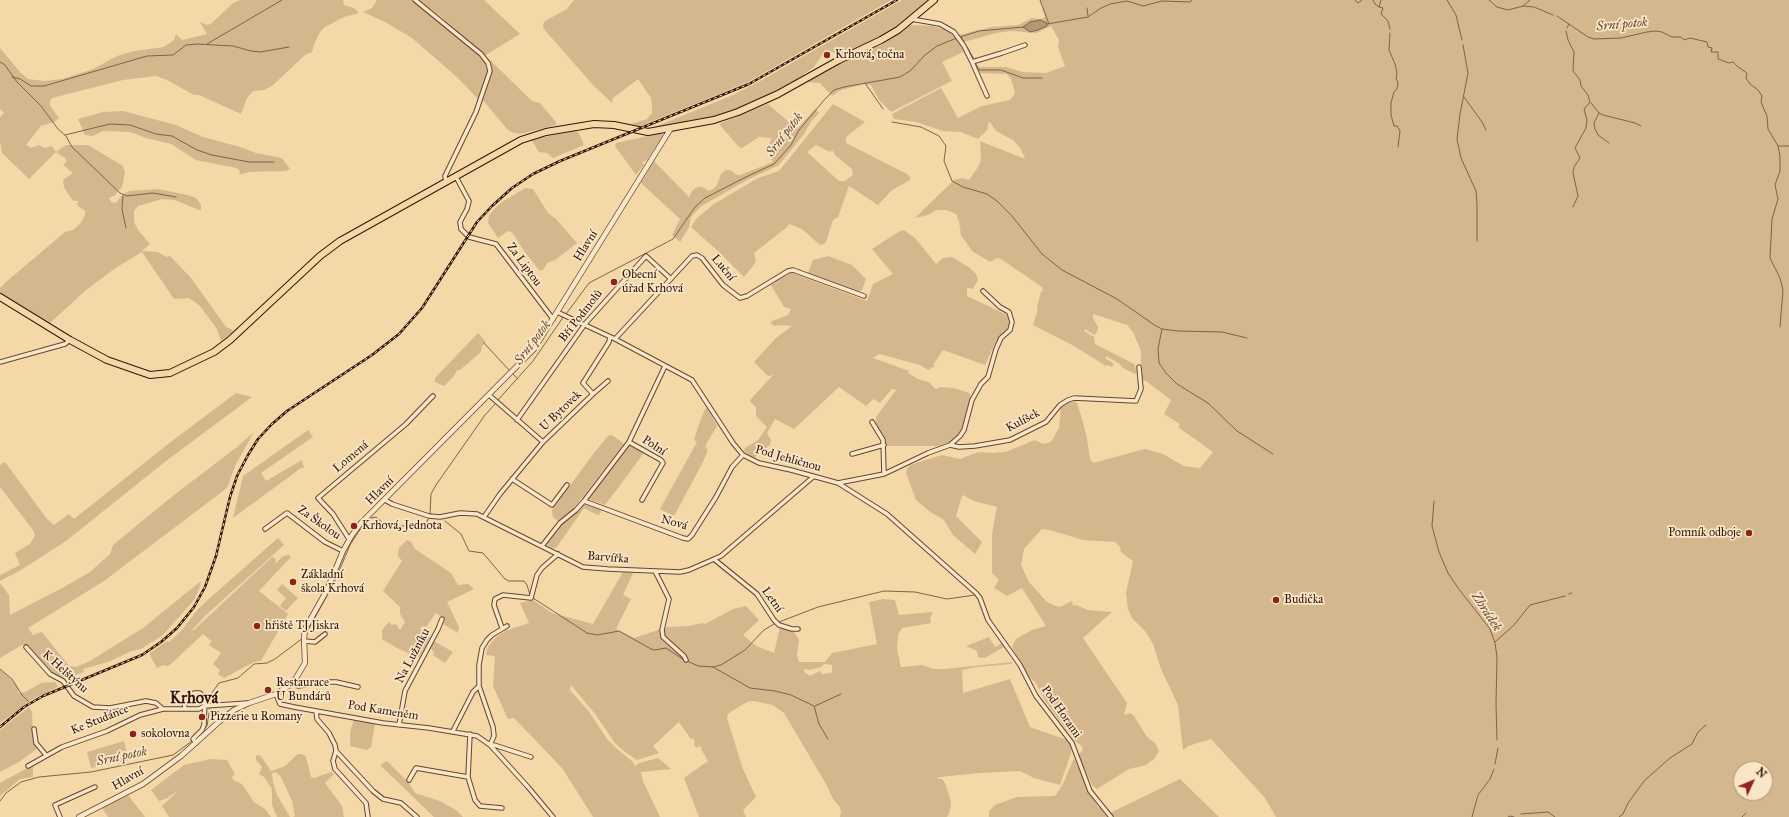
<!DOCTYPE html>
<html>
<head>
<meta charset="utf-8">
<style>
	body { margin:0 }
	#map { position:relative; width:1789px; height:817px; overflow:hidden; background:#f5d8a8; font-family:"IM FELL Great Primer",serif }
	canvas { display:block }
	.north { position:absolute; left:1733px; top:761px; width:40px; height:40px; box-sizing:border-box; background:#f8e6c6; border:1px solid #a9937b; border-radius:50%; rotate:46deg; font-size:11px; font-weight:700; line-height:16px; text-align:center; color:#32160b }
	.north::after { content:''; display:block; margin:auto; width:14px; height:18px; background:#8f2418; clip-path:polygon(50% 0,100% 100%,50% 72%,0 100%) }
</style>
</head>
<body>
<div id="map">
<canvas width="1789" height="817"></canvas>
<div class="north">N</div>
</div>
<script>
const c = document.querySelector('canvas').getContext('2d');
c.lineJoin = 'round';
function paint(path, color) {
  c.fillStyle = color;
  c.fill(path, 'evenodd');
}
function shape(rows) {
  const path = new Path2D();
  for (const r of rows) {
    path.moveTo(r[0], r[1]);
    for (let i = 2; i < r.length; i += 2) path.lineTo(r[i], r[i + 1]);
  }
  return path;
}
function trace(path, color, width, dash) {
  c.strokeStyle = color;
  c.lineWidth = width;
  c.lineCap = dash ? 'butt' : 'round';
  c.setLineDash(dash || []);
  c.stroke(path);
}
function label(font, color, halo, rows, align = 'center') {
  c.font = font + ' "IM FELL Great Primer",serif';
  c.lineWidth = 3.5;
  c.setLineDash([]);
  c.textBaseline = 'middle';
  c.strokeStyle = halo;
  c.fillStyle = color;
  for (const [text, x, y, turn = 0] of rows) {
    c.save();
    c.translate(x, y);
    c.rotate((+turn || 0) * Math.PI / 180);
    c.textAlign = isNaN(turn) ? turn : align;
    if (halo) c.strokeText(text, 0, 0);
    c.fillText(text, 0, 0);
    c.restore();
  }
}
paint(shape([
	[240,0,343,0,344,5,354,8,359,13,344,17,325,27,320,32,315,42,312,52,305,55,272,86,264,90,253,91,247,98,241,114,199,95,194,95,167,80,156,76,123,80,52,98,50,101,50,106,59,118,54,122,41,126,26,145,31,148,39,145,45,148,52,146,56,152,66,145,88,145,123,166,125,173,122,187,115,195,109,198,111,202,116,203,123,194,129,191,159,189,187,195,196,198,201,205,201,211,175,200,162,199,138,206,134,211,134,222,138,230,150,244,142,251,157,252,167,257,170,256,191,278,226,327,233,330,232,333,221,341,217,329,200,306,189,298,174,299,142,252,117,267,86,290,50,323,0,293,0,288,6,282,65,232,73,230,80,224,85,215,85,211,77,205,78,201,74,201,70,197,64,187,63,180,73,173,63,165,67,161,65,158,56,152,29,179,2,153,0,141,0,117,4,113,0,109,0,48,20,72,28,79,44,81,62,79,93,69,117,56,134,51,164,47,174,40,176,34,182,40,207,34,200,22,208,25,212,23,233,3],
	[377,0,412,0,480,56,487,65,488,73,478,99,458,78,412,38,385,22,363,12,372,8],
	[417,0,484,0,520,34,484,56,449,26,443,18],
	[574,0,891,0,748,82,638,127,631,124,647,119,652,113,652,107,651,98,638,79,613,98,612,103,593,85,543,28,543,25,545,21,567,9],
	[902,0,930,0,897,27,880,38,840,56,833,52,827,51,822,55,814,67,796,80,756,101,718,116,650,129,733,95,762,80],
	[1040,0,1789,0,1789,817,1276,817,1265,798,1211,739,1188,746,1183,750,1178,705,1161,669,1153,644,1146,632,1132,618,1128,609,1126,593,1133,561,1121,552,1120,547,1115,542,1083,540,1050,530,1042,529,1024,549,1021,565,1029,582,1047,602,1053,605,1060,607,1072,601,1073,606,1076,605,1088,610,1112,612,1083,638,1127,703,1124,715,1130,713,1134,716,1147,737,1155,743,1159,751,1155,758,1146,765,1129,769,1097,789,1092,785,1078,755,1083,750,1082,746,1076,742,1045,701,1036,683,1026,674,1012,647,1016,639,1032,630,1046,626,1022,588,1007,596,994,588,999,580,992,573,992,534,997,507,974,501,963,495,961,499,956,516,982,542,975,554,953,535,944,520,929,511,916,500,906,473,907,469,910,465,942,455,960,459,978,452,993,453,1005,452,1035,440,1043,444,1051,442,1059,428,1061,408,1068,402,1074,401,1077,403,1083,422,1087,439,1090,459,1093,463,1145,449,1163,454,1184,466,1200,468,1213,452,1178,427,1180,424,1164,414,1171,400,1146,381,1141,380,1141,351,1133,332,1127,325,1093,314,1093,318,1098,327,1097,332,1094,335,1085,329,1084,331,1094,337,1095,344,1134,364,1137,372,1135,374,1123,368,1120,364,1106,356,1105,358,1114,364,1112,367,1108,365,1106,366,1074,346,1033,325,1038,308,1037,307,1041,292,1043,291,1042,287,1001,259,997,258,990,262,972,251,961,235,959,221,956,214,946,210,937,210,928,215,915,218,954,180,963,178,969,180,978,167,981,160,980,141,1025,159,1021,149,1013,140,996,131,989,121,987,130,978,139,961,132,943,131,916,122,894,119,892,114,941,88,958,118,982,106,1010,100,1015,93,1011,79,1007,74,980,73,978,67,1006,67,1023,72,1046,73,1065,66,1058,47,1059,40,1051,26,1036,33,1012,31,996,33,960,43,963,52,942,62,952,81,891,112,879,100,871,85,864,84,841,90,832,96,820,83,806,82,834,66,885,43,910,25,933,26,945,30,955,36,991,27,1018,25,1032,18,1041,19,1045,17],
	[1741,769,1765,769,1765,793,1741,793],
	[490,60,532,101,540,103,556,122,556,125,520,134,511,132,507,129,483,100,492,73,488,62],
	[768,104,797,129,815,109,819,113,811,122,804,134,779,165,747,180,700,207,691,217,689,227,680,242,672,235,680,219,641,183,654,161,689,197,692,191,697,187,702,187,709,191,713,189,717,185,721,174,726,170,730,170,737,175,740,175,773,162,769,156,774,151,769,144,772,138,759,137,742,148,739,147,719,124],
	[833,104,865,122,846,137,846,143,907,174,910,177,910,180,892,190,878,205,849,186,838,217,833,220,826,242,824,244,820,245,802,229,789,224,787,227,754,253,756,262,744,277,719,252,691,227,697,218,714,204,758,178,779,171],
	[816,145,830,152,832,150,836,156,852,169,853,175,845,181,839,181,807,152],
	[123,111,176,125,203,137,240,147,256,153,282,158,290,169,286,171,249,172,239,175,240,171,236,168,196,160,171,144,146,138,130,132,103,131,93,136,85,135,78,119,103,112],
	[576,131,579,133,584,145,553,158,547,153,539,152,531,139],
	[662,133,663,136,647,160,642,162,644,165,636,175,615,146,616,143],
	[525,188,533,189,548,213,556,219,577,243,555,260,547,263,544,269,540,271,524,251,512,232,508,231,498,238,488,223,489,215,499,204],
	[904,230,915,238,936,264,943,258,952,257,970,268,976,274,978,280,973,289,967,288,967,296,1007,315,1011,321,1008,329,996,341,985,365,943,350,933,365,935,366,928,370,920,365,879,354,873,358,909,371,908,373,918,379,929,382,935,389,941,387,954,388,969,393,971,397,961,433,953,441,938,446,888,446,885,444,876,426,876,417,896,390,892,389,880,403,873,399,866,406,839,387,794,429,775,419,767,433,771,440,770,445,754,458,748,454,744,451,745,448,758,440,767,427,756,416,756,407,750,402,751,399,773,375,768,376,754,362,776,338,792,326,781,325,774,326,770,322,788,315,791,309,784,307,771,285,782,277,792,273,867,301,873,284,893,274,872,249,900,231],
	[828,256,852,265,866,279,862,290,858,292,808,273,813,260],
	[478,333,486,342,482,346,481,352,460,370,457,370,454,376,444,386,435,382,435,378],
	[236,393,252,397,166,461,66,541,21,570,0,581,0,575,20,565,15,553,30,544,35,535,33,530,0,487,0,465,5,462,47,519,54,525,69,514,74,519,172,441],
	[707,408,717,426,705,446,708,450,703,462,674,516,660,509,697,442,694,440,699,424,705,409],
	[308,430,313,437,261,473,266,481,302,460,304,468,301,468,233,518,243,476],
	[254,432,236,464,227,488,104,581,28,628,33,635,42,632,69,666,76,667,90,661,143,628,201,581,200,587,194,600,163,635,141,649,132,651,108,662,83,669,84,672,65,679,53,674,47,669,26,645,22,645,0,658,0,583,9,595,10,615,64,587,90,572,110,554,113,545,174,495,237,447],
	[612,435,623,443,623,445,573,509,558,521,553,517,552,510,594,453,608,436],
	[629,445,641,451,643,454,618,488,605,505,588,499],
	[584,503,601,510,600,514,597,515,584,508,556,548,552,548,547,545,547,542,559,527],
	[278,538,284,545,206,615,191,631,194,630,272,557,276,559,275,564,283,556,289,555,291,557,259,591,288,614,261,661,254,662,224,678,218,674,220,670,213,664,221,653,209,645,213,639,211,641,203,634,172,663,168,666,163,665,157,668,150,655,150,653,167,641,169,642,182,630,198,609,211,597],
	[407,540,411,542,415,549,451,573,458,585,468,584,474,589,447,602,459,627,458,633,443,624,445,619,436,613,426,627,422,626,420,629,430,638,419,658,397,648,382,639,382,630,389,622,392,625,396,624,400,630,405,622,400,614,400,607,383,591,402,561,398,556,399,548],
	[623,572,633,573,623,595,631,599,616,629,634,638,667,627,690,626,702,623,705,624,733,609,746,606,759,620,743,635,756,646,774,653,780,627,793,630,799,640,797,655,799,662,825,662,832,653,877,644,869,602,883,599,895,600,899,615,933,612,930,618,931,623,902,628,898,635,897,649,901,667,922,665,933,669,944,669,1012,662,1012,664,976,667,962,670,963,693,1010,679,1030,727,1070,741,1072,747,1070,756,1060,785,1034,778,1020,771,980,773,940,777,936,779,942,779,945,783,951,802,950,811,947,817,840,817,841,812,840,807,833,799,826,784,784,713,773,705,754,701,747,702,732,711,728,714,727,718,743,769,756,797,743,810,746,817,699,817,684,778,708,761,701,749,702,748,700,746,696,748,694,744,695,742,693,738,691,739,679,722,653,746,659,753,637,760,625,752,615,743,595,714,571,685,570,690,590,713,607,739,616,748,633,762,635,766,639,763,658,758,671,769,641,772,643,781,660,817,593,817,562,768,514,718,508,719,493,686,495,656,486,655,488,647,495,638,505,631,529,623,520,603,533,600,552,613,593,624],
	[824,664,832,665,832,672,830,673,822,674,820,671,810,676,805,673,804,669,810,670,821,667],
	[282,584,298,598,286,611,280,606,286,598,277,590],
	[989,637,995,647,1002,643,1004,647,985,658,978,657,977,651,966,646],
	[434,641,453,652,445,663,433,655,434,653,431,648],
	[0,669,16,684,19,690,18,693,25,692,41,683,55,682,58,687,33,699,0,723],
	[29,707,32,712,33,735,34,742,38,748,19,762,0,772,0,730],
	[354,719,375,724,371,747,367,750,350,746,350,733],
	[124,741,129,760,91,768,87,752],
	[298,754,302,754,306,757,311,777,314,778,331,772,334,774,325,783,342,806,344,817,293,817,295,816,292,801,281,777,276,772,272,773,273,783,277,795,290,817,277,817,272,805,272,789,264,777,259,774,262,767,256,760,256,756,258,755,261,756,271,771,285,766],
	[1074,758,1084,781,1098,807,1110,813,1180,779,1219,817,989,817,989,811,995,805,1017,797,1055,796,1062,786],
	[211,759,227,760,235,774,232,777,233,780,242,784,254,802,265,809,271,817,169,817,162,806,179,790,167,798,159,801,151,790,184,765],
	[387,761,408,782,415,793,440,801,456,810,463,817,434,817,380,765],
	[33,765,33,777,20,779,0,796,0,783],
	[128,795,145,817,108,817,102,808]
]), '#d4b78d');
const water = shape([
	[1040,20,1047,23,1047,26,1038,30,1030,32,1023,27,1030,22,1040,20]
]);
paint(water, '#b39673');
trace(water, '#7f6349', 1);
trace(shape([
	[1040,0,1049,24],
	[1355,0,1358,3,1362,0],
	[1373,0,1375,4,1379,7,1381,0],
	[1447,0,1456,15,1462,40],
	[1489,0,1497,7,1508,10,1523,6,1534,7,1553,15],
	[1523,6,1530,0],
	[1379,7,1383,8,1381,14,1388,21,1390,29],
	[1087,8,1088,16],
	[1557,16,1588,37,1594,39,1621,38,1647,32,1655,31,1662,32,1672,37,1681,37,1684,40,1690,38,1707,42,1708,47,1712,48,1711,52,1718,52,1718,59,1729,63,1733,62,1738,67,1747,73,1746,78,1750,84,1758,90,1762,96,1761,102,1767,116,1768,129,1778,146,1789,146],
	[1047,24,1088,17,1101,8,1110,4,1127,1,1143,6,1162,1,1190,2,1192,0],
	[1567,28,1569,24],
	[1566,31,1568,40,1574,52,1573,71,1580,80,1581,86,1588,95,1590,102,1584,109,1587,120,1586,128,1575,148,1580,158,1574,167,1573,173,1578,196,1573,207],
	[1390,33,1389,50,1395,64,1397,73,1396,79,1398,82,1397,89,1394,92,1391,103,1391,115,1394,126,1397,126,1400,131,1398,147],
	[960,37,979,31,1024,27],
	[961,37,974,59],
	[207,44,282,0],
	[1463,45,1468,73,1460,114,1457,139,1461,158,1476,191,1477,204,1477,241],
	[0,62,5,65,17,82,41,106,58,129,66,136,72,147,120,193,127,196,153,193,176,197],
	[975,62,979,70,1001,70,1023,78,1042,78],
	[12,77,20,79,31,86,44,86,147,56,173,55,186,45,197,44,233,46,251,51,260,52,289,47],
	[865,83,883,109],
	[1464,97,1482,122,1486,130],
	[1591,103,1599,113,1603,115,1635,123,1641,126],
	[1599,113,1594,123,1595,129,1598,135,1609,143],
	[892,122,921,127,939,136,946,146,944,161,952,181,963,187,987,194,997,201,1012,216,1042,254,1062,270,1117,299,1156,326,1162,329,1178,331,1222,332,1247,338],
	[65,135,110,124,130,125,156,134,172,136,197,150,212,155,249,162,274,162],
	[1778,146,1780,156,1780,171,1775,185,1778,199,1772,219,1770,258,1780,278,1783,290,1780,327],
	[123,196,122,209,126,228],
	[566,314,589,283,673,239,695,207,705,198,746,177,774,164,791,145,799,130,825,99,834,90,844,87,900,77,910,71,925,55,937,46,957,38],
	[1162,329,1158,349,1159,363,1166,373,1177,384,1208,403,1237,431,1273,454],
	[484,343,509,370],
	[513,374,518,379],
	[498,400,533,361,564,316],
	[1434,501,1432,526,1439,552,1448,573,1458,588,1490,629,1495,643,1497,657,1496,704,1497,740],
	[430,514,431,494,436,485,485,415,496,403],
	[445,521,461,534,469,551,483,553,505,579,509,581,524,581,527,585,530,595],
	[1569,594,1572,593],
	[533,598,587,633,597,635,619,631,651,649,655,650,666,648,684,660],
	[779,622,818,607,884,591,915,592,947,599,975,595],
	[306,634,334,583,350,545,359,531,371,518,376,517,383,523,391,526,417,526,427,522,429,517],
	[1495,642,1514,625,1530,605,1565,596],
	[687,661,698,666,713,667,750,688,775,691,791,695,814,706,819,724,828,739],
	[713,667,721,665,745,650,764,630,774,624],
	[0,669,12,679,22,695,28,701],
	[210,704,211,694,219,683,238,678,254,664,267,663,275,659,303,638],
	[815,706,841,694],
	[204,729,207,726,210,707],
	[1495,764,1498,748],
	[0,801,6,793,21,782,39,777,91,772,173,755,192,741],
	[1521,814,1548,812,1555,817],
	[1472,817,1478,795,1490,779,1494,769],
	[1508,817,1510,816,1514,817],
	[1619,817,1623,814,1628,803,1645,780,1670,758,1692,744,1698,732,1706,725],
	[1742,817,1746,813]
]), '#7f6349', 1);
const minor = shape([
	[415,0,481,54,488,63,490,71,476,112,445,176,446,182],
	[911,19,940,24,954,32,964,46,972,62,987,96],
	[972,62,1002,53,1025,45],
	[456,177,469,201,467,209,460,222,461,229,469,237,496,244,553,319],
	[557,312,615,339,692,380,733,443,743,455,759,463,791,470,838,483,887,514,976,593,980,598,988,620,1020,665,1036,696,1072,743,1090,791,1111,817],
	[615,339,692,256,697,255,702,258,723,285,740,298,747,296,788,271,793,270,864,296],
	[0,362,65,344,70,340],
	[593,394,583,383,609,342,610,337],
	[489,395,543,442],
	[517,420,585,324,646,256,671,279],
	[872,422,883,440,884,474],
	[950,445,959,447,975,446,1010,440,1046,422,1060,405,1068,400,1074,398,1136,401,1141,389,1139,367],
	[852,454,884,445],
	[512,479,552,505,567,485],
	[838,483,884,474,928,453,950,445,960,436,964,430,972,400,981,384,988,377,996,349,1001,338,1010,330,1012,322,1009,312,1000,307,983,291],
	[385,500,392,504,429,516,440,517,460,513,477,514,583,567,608,569,680,572,689,570,721,556,813,477],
	[642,500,663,463,661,460,629,442,665,366],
	[584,501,683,538,688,539,692,535,716,497,732,467,743,455],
	[484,517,500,494,543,442,593,394,608,381],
	[265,529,287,513,325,542,343,551],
	[349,539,333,514,318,498,406,424,433,396],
	[542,546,560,523,576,510,584,501,629,442],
	[715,560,757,594,774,620,779,625,792,629,798,629],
	[655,571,669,599,662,630,663,637,684,656,686,660],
	[507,626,492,635,487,640,482,648,479,665,479,686,493,727,494,736,490,745,494,745,531,757],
	[502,628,494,605,495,599,503,595,531,598,537,575,542,568,558,554],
	[304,641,315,642,325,634],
	[26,647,50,674,63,681,74,696,93,707,110,708,146,701,156,703,163,709],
	[293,683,298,686,325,682,336,682,358,687],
	[276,694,280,704,294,707,383,723,429,728,477,736,490,745,528,787,553,817],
	[185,708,184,701,194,693,200,693,205,699,204,725,202,730,193,739,196,743],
	[316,711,317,719,329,733,335,745,336,751,333,761,335,769,366,803,368,817],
	[399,725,405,691,438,629,442,619],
	[34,729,36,743,46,755],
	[453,731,473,692,479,686],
	[470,734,468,777,475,800,480,806,502,808],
	[336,751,373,791,383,799,401,803,417,817],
	[28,766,62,747,107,731,140,715,163,709,199,709,204,706,248,703],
	[409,780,416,768,468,777],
	[60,817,55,805,95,787]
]);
const tertiary = shape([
	[79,817,143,784,181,756,221,720,234,710,249,703,276,694,293,683,305,663,304,639,305,629,327,590,343,551,352,535,361,523,534,349,671,128]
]);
const primary = shape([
	[0,297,70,340,107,360,150,375,170,373,214,352,230,340,320,256,340,241,521,140,546,132,594,124,614,125,648,132,714,120,738,112,778,94,839,60,881,40,898,30,934,0]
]);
trace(minor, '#634632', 5.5);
trace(tertiary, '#634632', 6);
trace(primary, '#32160b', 8);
trace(minor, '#f8e6c6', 3.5);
trace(tertiary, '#f8e6c6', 4.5);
trace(primary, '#f5d8a8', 6);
const rail = shape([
	[0,727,24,707,43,696,142,655,161,642,177,628,194,607,205,587,216,556,230,497,237,476,248,455,258,439,272,424,287,411,372,355,399,334,422,308,477,222,492,206,512,188,533,174,560,161,749,84,897,0]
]);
trace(rail, '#32160b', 2.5);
trace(rail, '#f8e6c6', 1, [3]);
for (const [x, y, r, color] of [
	[827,55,4,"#8f2418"],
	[614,282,4,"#8f2418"],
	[354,526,4,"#8f2418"],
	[1749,533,4,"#8f2418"],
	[293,582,4,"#8f2418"],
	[1276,600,4,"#8f2418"],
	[257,626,4,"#8f2418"],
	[268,690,4,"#8f2418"],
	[202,717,4,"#8f2418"],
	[133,734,4,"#8f2418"]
]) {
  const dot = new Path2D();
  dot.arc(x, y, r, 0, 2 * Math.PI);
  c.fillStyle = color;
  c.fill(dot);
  trace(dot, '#f8e6c6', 1.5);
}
label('12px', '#32160b', '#f8e6c6', [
	["Krhová, točna",835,55],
	["Obecní",622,275],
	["úřad Krhová",622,289],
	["Krhová, Jednota",362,526],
	["Pomník odboje",1741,533,"right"],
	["Základní",301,575],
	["škola Krhová",301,589],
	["Budička",1284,600],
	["hřiště TJ Jiskra",265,626],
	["Restaurace",276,683],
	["U Bundárů",276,697],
	["Pizzerie u Romany",210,717],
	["sokolovna",141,734]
], 'left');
label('12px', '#32160b', '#f8e6c6', [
	["Hlavní",586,246,-58],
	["Za Liptou",524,265,54],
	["Luční",723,268,50],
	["Bří Podmolů",581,316,-52],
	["U Bytovek",561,411,-44],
	["Kulíšek",1023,421,-28],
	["Polní",654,446,33],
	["Lomená",351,457,-40],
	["Pod Jehličnou",788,459,16],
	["Hlavní",380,491,-45],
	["Za Školou",319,523,35],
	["Nová",674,523,16],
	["Barvířka",608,558,5],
	["Letní",772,600,54],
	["Na Lužníku",413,656,-62],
	["K Helštýnu",65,672,42],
	["Pod Kameněm",383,711,9],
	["Pod Horami",1061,712,55],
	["Ke Studánce",100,720,-22],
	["Hlavní",128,779,-30]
]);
label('italic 13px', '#664935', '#f8e6c6', [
	["Srní potok",1622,25,-5],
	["Srní potok",785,135,-52],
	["Srní potok",533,343,-53],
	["Zhrádek",1486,612,57],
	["Srní potok",122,757,-12]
]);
label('bold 16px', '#32160b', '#f8e6c6', [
	["Krhová",194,699]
]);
</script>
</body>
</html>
